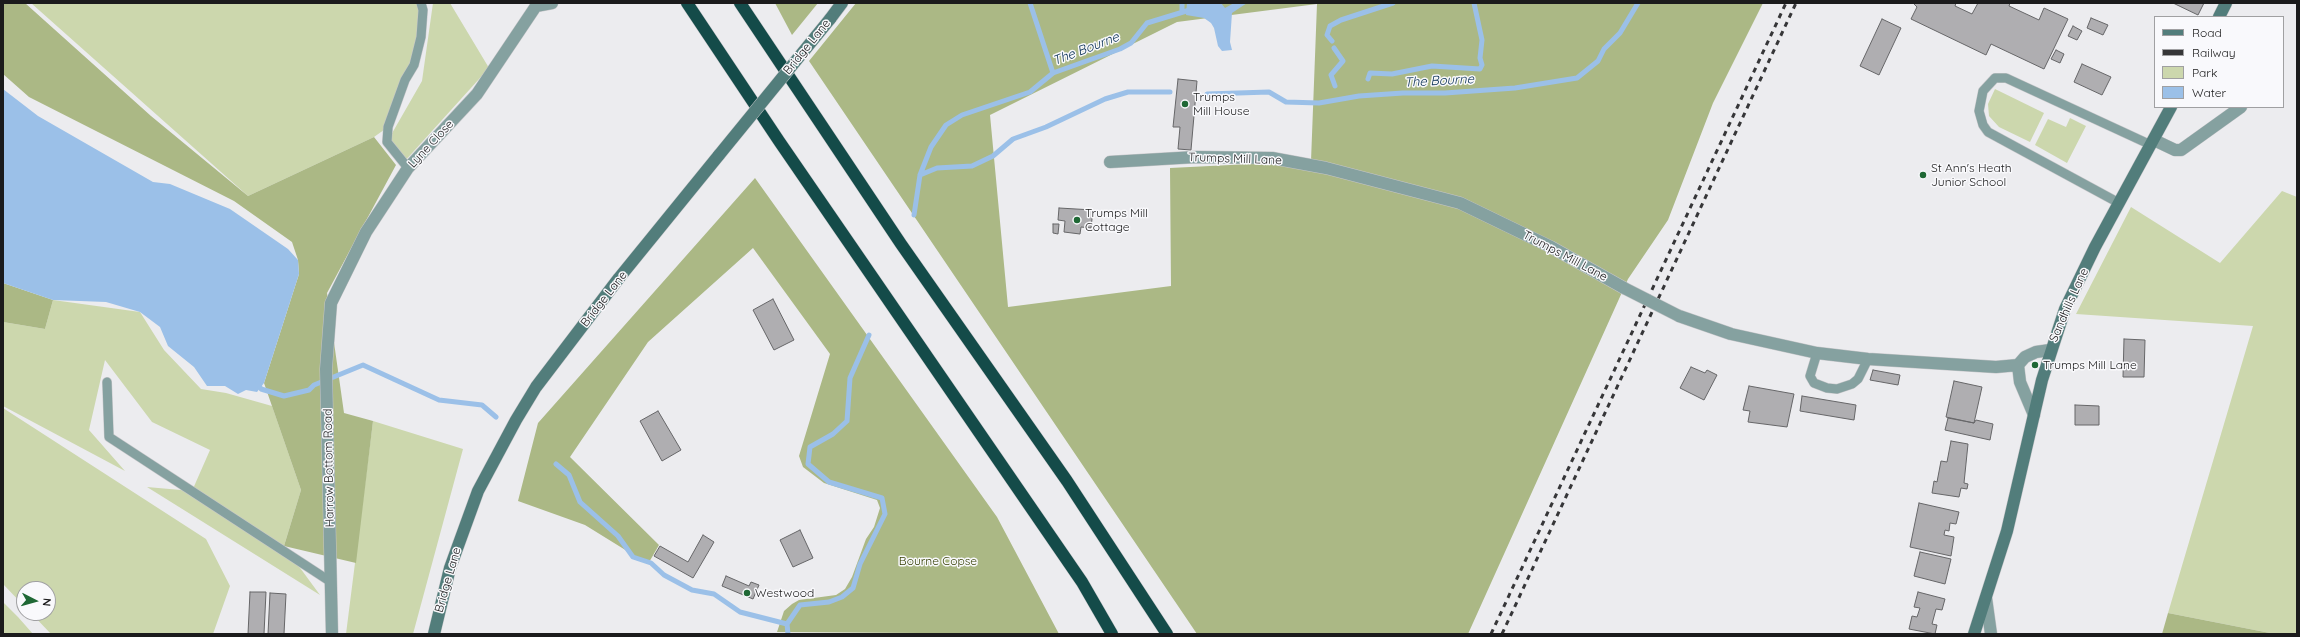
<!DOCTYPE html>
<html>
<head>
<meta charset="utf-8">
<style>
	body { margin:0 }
	#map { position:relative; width:2300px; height:637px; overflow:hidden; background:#ececef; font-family:Quicksand,sans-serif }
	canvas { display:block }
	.frame { position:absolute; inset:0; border:4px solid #1b1b1c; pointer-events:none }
	.legend { position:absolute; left:2154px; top:16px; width:130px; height:92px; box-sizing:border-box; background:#f9f9fc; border:1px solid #a0a0a2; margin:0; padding:5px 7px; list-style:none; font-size:12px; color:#1b1b1c }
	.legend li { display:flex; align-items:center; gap:8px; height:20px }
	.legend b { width:20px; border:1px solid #a0a0a2 }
	.north { position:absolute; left:16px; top:581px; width:40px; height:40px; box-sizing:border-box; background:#f9f9fc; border:1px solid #a0a0a2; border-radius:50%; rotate:96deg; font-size:11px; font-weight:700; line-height:16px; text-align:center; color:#1b1b1c }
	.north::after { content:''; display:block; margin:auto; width:14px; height:18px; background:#1f6835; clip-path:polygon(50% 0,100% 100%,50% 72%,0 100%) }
</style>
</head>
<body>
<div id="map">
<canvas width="2300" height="637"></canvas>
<div class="frame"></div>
<ul class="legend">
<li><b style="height:5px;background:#527d7b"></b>Road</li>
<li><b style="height:5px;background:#363638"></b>Railway</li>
<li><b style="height:11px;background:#ccd7ad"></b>Park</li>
<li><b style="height:11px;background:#9bc0e8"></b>Water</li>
</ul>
<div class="north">N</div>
</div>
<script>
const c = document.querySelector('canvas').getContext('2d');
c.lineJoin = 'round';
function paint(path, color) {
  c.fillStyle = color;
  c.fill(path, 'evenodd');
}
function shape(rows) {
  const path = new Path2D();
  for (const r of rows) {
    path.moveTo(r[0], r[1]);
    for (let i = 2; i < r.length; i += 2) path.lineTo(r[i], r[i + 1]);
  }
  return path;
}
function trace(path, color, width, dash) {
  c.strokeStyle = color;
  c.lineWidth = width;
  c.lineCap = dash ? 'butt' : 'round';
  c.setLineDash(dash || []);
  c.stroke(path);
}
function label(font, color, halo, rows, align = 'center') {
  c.font = font + ' Quicksand,sans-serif';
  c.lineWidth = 3;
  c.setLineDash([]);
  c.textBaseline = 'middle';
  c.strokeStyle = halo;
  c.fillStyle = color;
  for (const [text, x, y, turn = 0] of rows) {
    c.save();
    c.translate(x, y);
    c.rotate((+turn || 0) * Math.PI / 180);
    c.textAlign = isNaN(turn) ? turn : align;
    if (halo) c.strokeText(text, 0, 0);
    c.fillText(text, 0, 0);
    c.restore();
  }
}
paint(shape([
	[31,3,421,3,421,37,388,127,374,137,248,196],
	[433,3,450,3,489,68,404,162,387,142,422,81],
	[1995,89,2044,113,2030,142,1999,127,1989,116,1988,104],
	[2070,118,2086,126,2067,163,2035,145,2048,119,2066,127],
	[2282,191,2297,197,2297,634,2275,634,2168,613,2253,326,2076,314,2131,207,2220,263],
	[53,300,140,312,164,350,201,389,226,393,272,406,301,490,284,546,320,595,147,487,192,491,210,450,152,422,105,360,89,430,125,471,3,406,3,322,45,329],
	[3,408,206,539,230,586,213,634,51,634,31,613,48,613,48,589,24,589,24,606,3,584],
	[373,421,463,449,413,634,346,634],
	[3,602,18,617,33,634,3,634]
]), '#ccd7ad');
paint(shape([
	[3,3,25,3,151,116,248,196,374,137,396,165,327,293,344,413,373,421,356,563,284,546,301,490,264,383,299,274,298,260,292,242,234,201,29,97,3,74],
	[775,3,818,3,792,35],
	[856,3,1763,3,1713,103,1668,220,1628,279,1468,634,1197,634,809,61],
	[1317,4,1311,161,1170,168,1171,286,1008,307,990,115,1177,22],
	[755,178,997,517,1059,634,777,632,784,611,792,604,799,600,836,595,845,589,852,577,866,539,874,527,880,508,877,500,824,483,803,467,799,456,830,354,753,248,648,342,570,457,659,545,648,564,585,525,518,501,538,423],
	[3,283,53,300,45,329,3,322],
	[2168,613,2275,634,2162,634]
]), '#abb885');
paint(shape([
	[1187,3,1221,3,1225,8,1234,3,1247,3,1232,13,1230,42,1232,50,1222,51,1218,46,1214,28,1211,23,1204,18,1186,15],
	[3,89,38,116,153,182,170,184,230,209,288,249,298,260,299,274,264,383,257,392,246,390,238,394,225,386,207,386,194,367,168,346,160,327,140,312,106,302,53,300,3,283]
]), '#9bc0e8');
trace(shape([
	[1030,3,1053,73],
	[1182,12,1182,3],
	[1332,41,1327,35,1330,26,1341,20,1393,3],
	[1334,48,1343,61,1331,75,1335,86],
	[1368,79,1370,73,1392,74,1432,66,1480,69,1482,65,1480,58,1482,40,1474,3],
	[1207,94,1269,92,1286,102,1319,103,1359,96,1403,93,1445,93,1515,88,1577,78,1598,61,1604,49,1620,33,1638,3],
	[920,175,937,168,972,166,993,156,1013,139,1046,127,1105,99,1128,92,1170,92],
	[914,215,920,175,931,147,946,125,962,115,1030,92,1053,73,1120,49,1131,43,1147,23,1193,9],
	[258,383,261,389,284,396,309,390,314,385,363,365,439,400,482,405,496,417],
	[556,464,569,475,580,502,618,536,633,557,651,563,664,575,692,590,714,594,740,612,787,624],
	[787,624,800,605,829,602,842,597,853,588,860,564,885,514,882,498,829,482,808,464,810,447,833,434,847,421,850,378,869,335],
	[787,624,788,634]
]), '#9bc0e8', 5);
const building = shape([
	[1913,3,1956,3,1955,6,1972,14,1978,3,2010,3,2009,6,2039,20,2044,8,2068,19,2044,69,1991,44,1986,55,1911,19,1917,7,1913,3],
	[2173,3,2204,3,2198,15,2173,3],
	[2091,18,2108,25,2103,35,2087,28,2091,18],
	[1882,19,1901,28,1879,75,1860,66,1882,19],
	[2073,26,2082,31,2077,40,2068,36,2073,26],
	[2056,50,2064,54,2060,63,2051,59,2056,50],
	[2082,64,2111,77,2102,95,2074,82,2082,64],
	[1178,79,1197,81,1191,150,1178,149,1180,127,1173,127,1178,79],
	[1059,208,1093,210,1091,228,1081,227,1080,234,1064,232,1065,221,1058,220,1059,208],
	[1053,224,1059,224,1058,234,1053,233,1053,224],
	[773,299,794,340,774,350,753,310,773,299],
	[2124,339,2145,340,2144,377,2123,377,2124,339],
	[1691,367,1705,373,1707,370,1717,375,1704,400,1680,388,1691,367],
	[1873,370,1900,375,1898,385,1870,380,1873,370],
	[1954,381,1982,387,1974,423,1946,417,1954,381],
	[1749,386,1794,394,1787,427,1748,422,1750,411,1743,410,1749,386],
	[1802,396,1856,405,1854,420,1800,411,1802,396],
	[2075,405,2099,406,2099,425,2075,425,2075,405],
	[658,411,681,450,662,461,640,421,658,411],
	[1948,418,1974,423,1976,420,1993,424,1990,440,1945,430,1948,418],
	[1951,441,1968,444,1964,483,1968,484,1967,489,1961,488,1959,497,1932,493,1934,481,1937,482,1941,461,1947,462,1951,441],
	[1919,503,1959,512,1956,524,1950,523,1949,531,1945,530,1944,535,1954,537,1951,556,1910,547,1919,503],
	[800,530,813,558,793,567,780,540,800,530],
	[703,535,714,542,693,578,654,556,660,546,688,562,703,535],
	[1920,552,1951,559,1945,584,1914,576,1920,552],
	[726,576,749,586,751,582,759,585,753,599,722,586,726,576],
	[250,592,266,592,264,634,248,634,250,592],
	[1918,592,1945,599,1942,610,1936,609,1932,624,1937,625,1935,634,1909,629,1912,616,1917,617,1920,608,1914,607,1918,592],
	[270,593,286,594,284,634,268,634,270,593]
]);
paint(building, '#afaeb1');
trace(building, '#666668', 1);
const lane = shape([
	[408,168,387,142,388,127,405,80,414,65,421,37,423,10,421,3],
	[2119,203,1988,132,1983,125,1979,111,1983,91,1995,78,2006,78,2151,145],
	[1817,353,1810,376,1814,383,1827,388,1837,389,1852,384,1858,379,1868,359],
	[107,382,109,437,331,582]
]);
const street = shape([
	[2154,140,2175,150,2181,150,2241,107],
	[1110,162,1196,157,1272,158,1326,168,1460,203,1551,247,1624,288],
	[1679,316,1731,334,1817,353,1868,359,1996,367,2018,365],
	[2034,415,2020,382,2018,365,2025,357,2036,352,2050,350],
	[1986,598,1991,634],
	[332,634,326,369,331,303,366,232,408,168,477,94,536,6,552,3]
]);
const secondary = shape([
	[2219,17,2226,3],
	[830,19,842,3],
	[434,634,450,568,478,491,516,420,536,387,619,278,719,155],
	[1974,634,2007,531,2042,380,2065,309,2095,247,2171,107]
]);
const highway = shape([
	[687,3,779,141,1082,582,1112,634],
	[740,3,901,244,1067,481,1167,634]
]);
trace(lane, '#c6c6c9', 10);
trace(street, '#c6c6c9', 13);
trace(secondary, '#c6c6c9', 13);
trace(highway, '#c6c6c9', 13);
trace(lane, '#85a1a0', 9);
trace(street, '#85a1a0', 12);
trace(secondary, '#527d7b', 12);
trace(highway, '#144b49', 12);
trace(shape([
	[1491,634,1786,3],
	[1502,634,1796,3]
]), '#363638', 3, [5, 5]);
const streetBridge = shape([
	[1624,288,1679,316]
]);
const secondaryBridge = shape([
	[719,155,830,19]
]);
trace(streetBridge, '#c6c6c9', 13, []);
trace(secondaryBridge, '#c6c6c9', 13, []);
trace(streetBridge, '#85a1a0', 12);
trace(secondaryBridge, '#527d7b', 12);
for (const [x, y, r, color] of [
	[1185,104,4,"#1f6835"],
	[1923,175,4,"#1f6835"],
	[1077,220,4,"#1f6835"],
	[2035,365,4,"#1f6835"],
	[747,593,4,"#1f6835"]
]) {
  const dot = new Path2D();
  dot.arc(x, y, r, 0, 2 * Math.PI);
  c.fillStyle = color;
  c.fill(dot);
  trace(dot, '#f9f9fc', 1.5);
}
label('12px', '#1b1b1c', '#f9f9fc', [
	["Bridge Lane",807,47,-51],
	["Lyne Close",431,144,-47],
	["Trumps Mill Lane",1235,159,2],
	["Trumps Mill Lane",1565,256,28],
	["Bridge Lane",604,299,-52],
	["Sandhills Lane",2069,305,-66],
	["Harrow Bottom Road",329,468,-91],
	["Bridge Lane",448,580,-74]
]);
label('12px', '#1b1b1c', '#f9f9fc', [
	["Trumps",1193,97],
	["Mill House",1193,111],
	["St Ann's Heath",1931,168],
	["Junior School",1931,182],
	["Trumps Mill",1085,213],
	["Cottage",1085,227],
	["Trumps Mill Lane",2043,365],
	["Westwood",755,593]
], 'left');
label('12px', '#333d00', '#f9f9fc', [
	["Bourne Copse",938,561]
]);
label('italic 13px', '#022a4f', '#f9f9fc', [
	["The Bourne",1086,49,-21],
	["The Bourne",1439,81,-3]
]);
</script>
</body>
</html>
